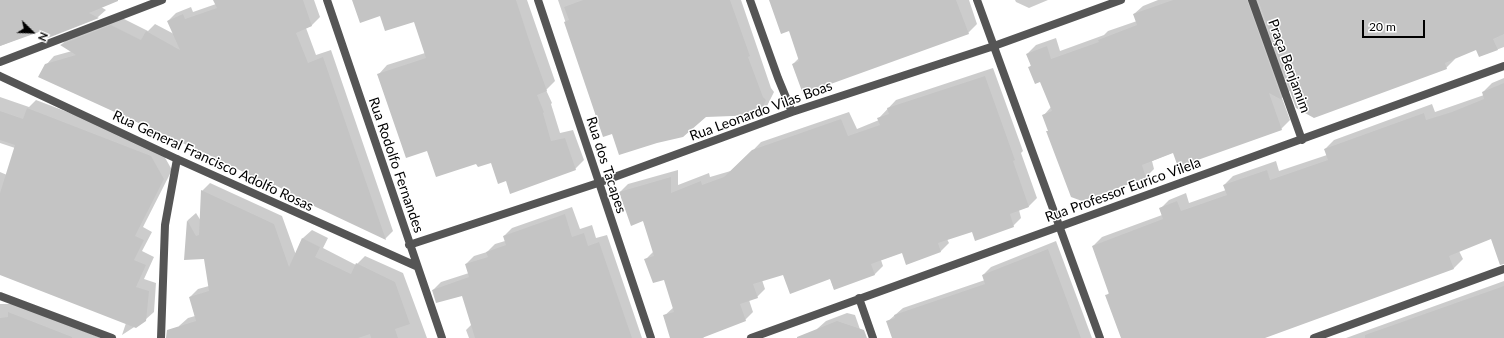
<!DOCTYPE html>
<html>
<head>
<meta charset="utf-8">
<style>
	body { margin:0 }
	#map { position:relative; width:1504px; height:338px; overflow:hidden; background:#fff; font-family:Lato,sans-serif }
	canvas { display:block }
	.north { position:absolute; left:12px; top:12px; width:40px; height:40px; -webkit-text-stroke:3px #fff; paint-order:stroke; rotate:113deg; font-size:11px; font-weight:700; line-height:16px; text-align:center; color:#000 }
	.north::after { content:''; display:block; margin:auto; width:14px; height:18px; background:#000; clip-path:polygon(50% 0,100% 100%,50% 72%,0 100%) }
	.scale { position:absolute; left:1362px; top:20px; width:63px; height:18px; box-sizing:border-box; border:2px solid #000; border-top:0; padding-left:5px; font-size:12px; line-height:14px; white-space:nowrap; color:#000; -webkit-text-stroke:3px #fff; paint-order:stroke }
</style>
</head>
<body>
<div id="map">
<canvas width="1504" height="338"></canvas>
<div class="north">N</div>
<div class="scale">20 m</div>
</div>
<script>
const c = document.querySelector('canvas').getContext('2d');
c.lineJoin = 'round';
function paint(path, color) {
  c.fillStyle = color;
  c.fill(path, 'evenodd');
}
function shape(rows) {
  const path = new Path2D();
  for (const r of rows) {
    path.moveTo(r[0], r[1]);
    for (let i = 2; i < r.length; i += 2) path.lineTo(r[i], r[i + 1]);
  }
  return path;
}
function trace(path, color, width, dash) {
  c.strokeStyle = color;
  c.lineWidth = width;
  c.lineCap = dash ? 'butt' : 'round';
  c.setLineDash(dash || []);
  c.stroke(path);
}
function label(font, color, halo, rows, align = 'center') {
  c.font = font + ' Lato,sans-serif';
  c.lineWidth = 3;
  c.setLineDash([]);
  c.textBaseline = 'middle';
  c.strokeStyle = halo;
  c.fillStyle = color;
  for (const [text, x, y, turn = 0] of rows) {
    c.save();
    c.translate(x, y);
    c.rotate((+turn || 0) * Math.PI / 180);
    c.textAlign = isNaN(turn) ? turn : align;
    if (halo) c.strokeText(text, 0, 0);
    c.fillText(text, 0, 0);
    c.restore();
  }
}
paint(shape([
	[0,0,118,0,101,7,106,10,98,17,49,36,41,30,0,46],
	[214,0,314,0,320,17,311,26,306,28,316,55,331,50,393,231,385,239,46,65,54,56,72,51,61,45,69,37,120,17,148,31,155,24,174,34,168,21,176,13,191,7,193,12,216,4],
	[353,0,527,0,555,81,546,90,552,103,551,104,560,133,573,130,584,160,575,169,507,180,492,162,477,162,427,149,379,74,387,65,425,53,415,21,380,15],
	[558,0,741,0,771,88,774,92,767,106,759,114,706,116,613,133,604,135],
	[770,0,969,0,977,24,968,33,793,64,799,58,790,30],
	[1015,0,1048,0,1029,8,1016,2],
	[1158,0,1504,0,1504,47,1480,56,1477,48,1455,57,1455,59,1446,68,1291,90,1282,98,1290,120,1281,129,1174,152,1152,161,1154,169,1146,177,1049,130,1044,115,1051,107,1041,81,1030,67,1031,65,1027,54,1036,45,1056,38,1060,51,1104,35,1108,31,1137,21,1134,14,1143,6],
	[993,68,1023,151,1021,153,1037,198,1028,207,1019,210,1021,218,1013,226,973,231,947,239,949,243,941,251,907,263,903,252,881,260,883,266,875,274,834,289,830,278,784,274,762,280,765,289,757,297,749,300,753,312,745,320,706,335,703,338,671,338,664,316,674,307,665,279,646,259,654,251,643,220,620,192,628,184,678,170,678,185,709,173,710,177,734,170,761,142,849,112,857,129,879,120,879,118,896,100],
	[1504,78,1504,251,1492,238,1459,251,1463,259,1454,268,1260,338,1122,338,1106,296,1110,292,1093,246,1102,237,1162,215,1160,209,1169,200,1186,193,1189,203,1226,190,1224,185,1233,176,1276,161,1279,171,1327,155,1325,149,1334,140,1432,104,1435,112,1461,103,1484,95,1483,92,1492,83],
	[0,97,29,107,36,100,159,147,172,170,143,227,152,232,142,251,154,257,144,279,156,283,154,312,145,320,122,335,126,323,0,274,0,172,7,175,15,148,0,143],
	[210,183,282,216,296,255,303,238,312,230,328,238,323,248,356,265,365,256,403,273,427,338,184,338,179,326,188,318,195,316,190,297,198,289,209,286,205,257,185,259,188,220,196,213,201,221,202,191],
	[572,207,580,229,592,225,596,238,607,235,642,338,469,338,466,330,472,324,463,295,433,290,441,282,469,273,466,264,474,256,487,252,495,244,505,241,504,236,512,228],
	[1056,241,1092,338,893,338,887,322,903,308,985,280,983,275,991,267],
	[1504,281,1504,338,1346,338],
	[0,304,14,304,101,338,0,338],
	[847,313,855,315,863,338,818,338,817,329,826,321]
]), '#0003');
paint(shape([
	[0,0,118,0,118,1,89,13,99,18,48,38,39,32,0,46],
	[213,0,303,0,312,26,296,33,308,63,323,57,386,240,316,207,275,185,274,187,211,156,38,77,45,64,76,55,60,45,111,25,141,40,146,31,180,50,167,21,183,14,185,19,217,8],
	[352,0,516,0,532,49,547,91,537,95,544,112,543,113,551,141,565,138,576,170,510,194,506,181,498,184,491,163,478,167,476,164,436,177,427,151,406,158,377,74,426,58,414,22,385,31,380,16,360,23],
	[583,0,730,0,750,56,748,57,763,97,766,100,759,115,706,117,683,137,657,143,619,155,612,134,603,137,564,22,569,20,564,7],
	[769,0,956,0,969,34,803,94,792,64,799,61,789,31,781,34],
	[1173,0,1247,0,1282,100,1269,93,1282,130,1178,167,1173,153,1142,165,1146,178,1082,201,1071,197,1046,131,1048,131,1042,115,1052,111,1040,82,1035,84,1028,67,1031,66,1026,54,1047,46,1051,59,1099,42,1098,40,1137,25,1133,14],
	[1258,0,1504,0,1504,34,1493,39,1498,50,1479,57,1476,50,1445,63,1447,69,1314,118,1296,108],
	[985,76,1015,160,1013,161,1029,207,1010,214,1014,227,975,241,972,232,938,243,941,252,906,265,902,253,871,264,875,275,834,290,830,279,790,294,783,275,753,284,758,298,740,304,746,321,702,338,670,338,663,315,674,312,664,280,653,283,644,259,654,256,643,221,631,226,619,192,671,177,671,193,701,181,702,185,724,177,752,150,841,119,848,136,880,125,877,118,889,114,887,108],
	[1504,83,1504,264,1500,265,1491,239,1449,256,1454,269,1265,338,1121,338,1105,295,1109,294,1092,246,1163,219,1159,208,1177,201,1181,211,1227,195,1223,185,1267,170,1270,180,1328,160,1324,149,1424,113,1426,120,1452,112,1484,99,1482,92],
	[27,108,151,156,164,179,135,236,144,240,134,260,146,265,136,287,149,291,146,321,136,328,0,275,0,193,15,145,0,140,0,111,23,119],
	[201,190,274,224,289,267,302,238,320,247,315,257,351,274,356,263,395,282,410,324,395,329,398,338,371,338,370,334,358,338,166,338,167,330,196,321,189,297,209,291,204,259,184,260,187,220,196,236,199,235],
	[565,214,572,237,584,233,588,246,599,242,632,338,475,338,462,296,436,303,432,290,469,277,465,264,488,257,486,252,506,245,503,236],
	[1048,249,1081,338,892,338,886,321,895,318,894,315,985,284,982,275],
	[1504,286,1504,338,1365,338,1365,335],
	[8,312,72,337,72,338,0,338,0,318,8,317],
	[837,321,864,330,867,338,797,338,797,337]
]), '#c4c4c4');
trace(shape([
	[327,0,442,338],
	[538,0,651,338],
	[750,0,778,78,792,112],
	[977,0,1100,338],
	[1252,0,1302,140],
	[0,62,162,0],
	[0,76,177,159,416,266],
	[409,245,598,183,792,112,994,46,1121,0],
	[0,296,112,338],
	[859,298,873,338],
	[161,338,165,225,177,159],
	[751,338,1504,66],
	[1314,338,1504,269]
]), '#555', 8);
label('14px', '#000', '#fff', [
	["Praça Benjamim",1289,66,70],
	["Rua Leonardo Vilas Boas",761,111,-20],
	["Rua General Francisco Adolfo Rosas",213,161,25],
	["Rua Rodolfo Fernandes",396,165,71],
	["Rua dos Tacapes",606,165,72],
	["Rua Professor Eurico Vilela",1123,190,-20]
]);
</script>
</body>
</html>
